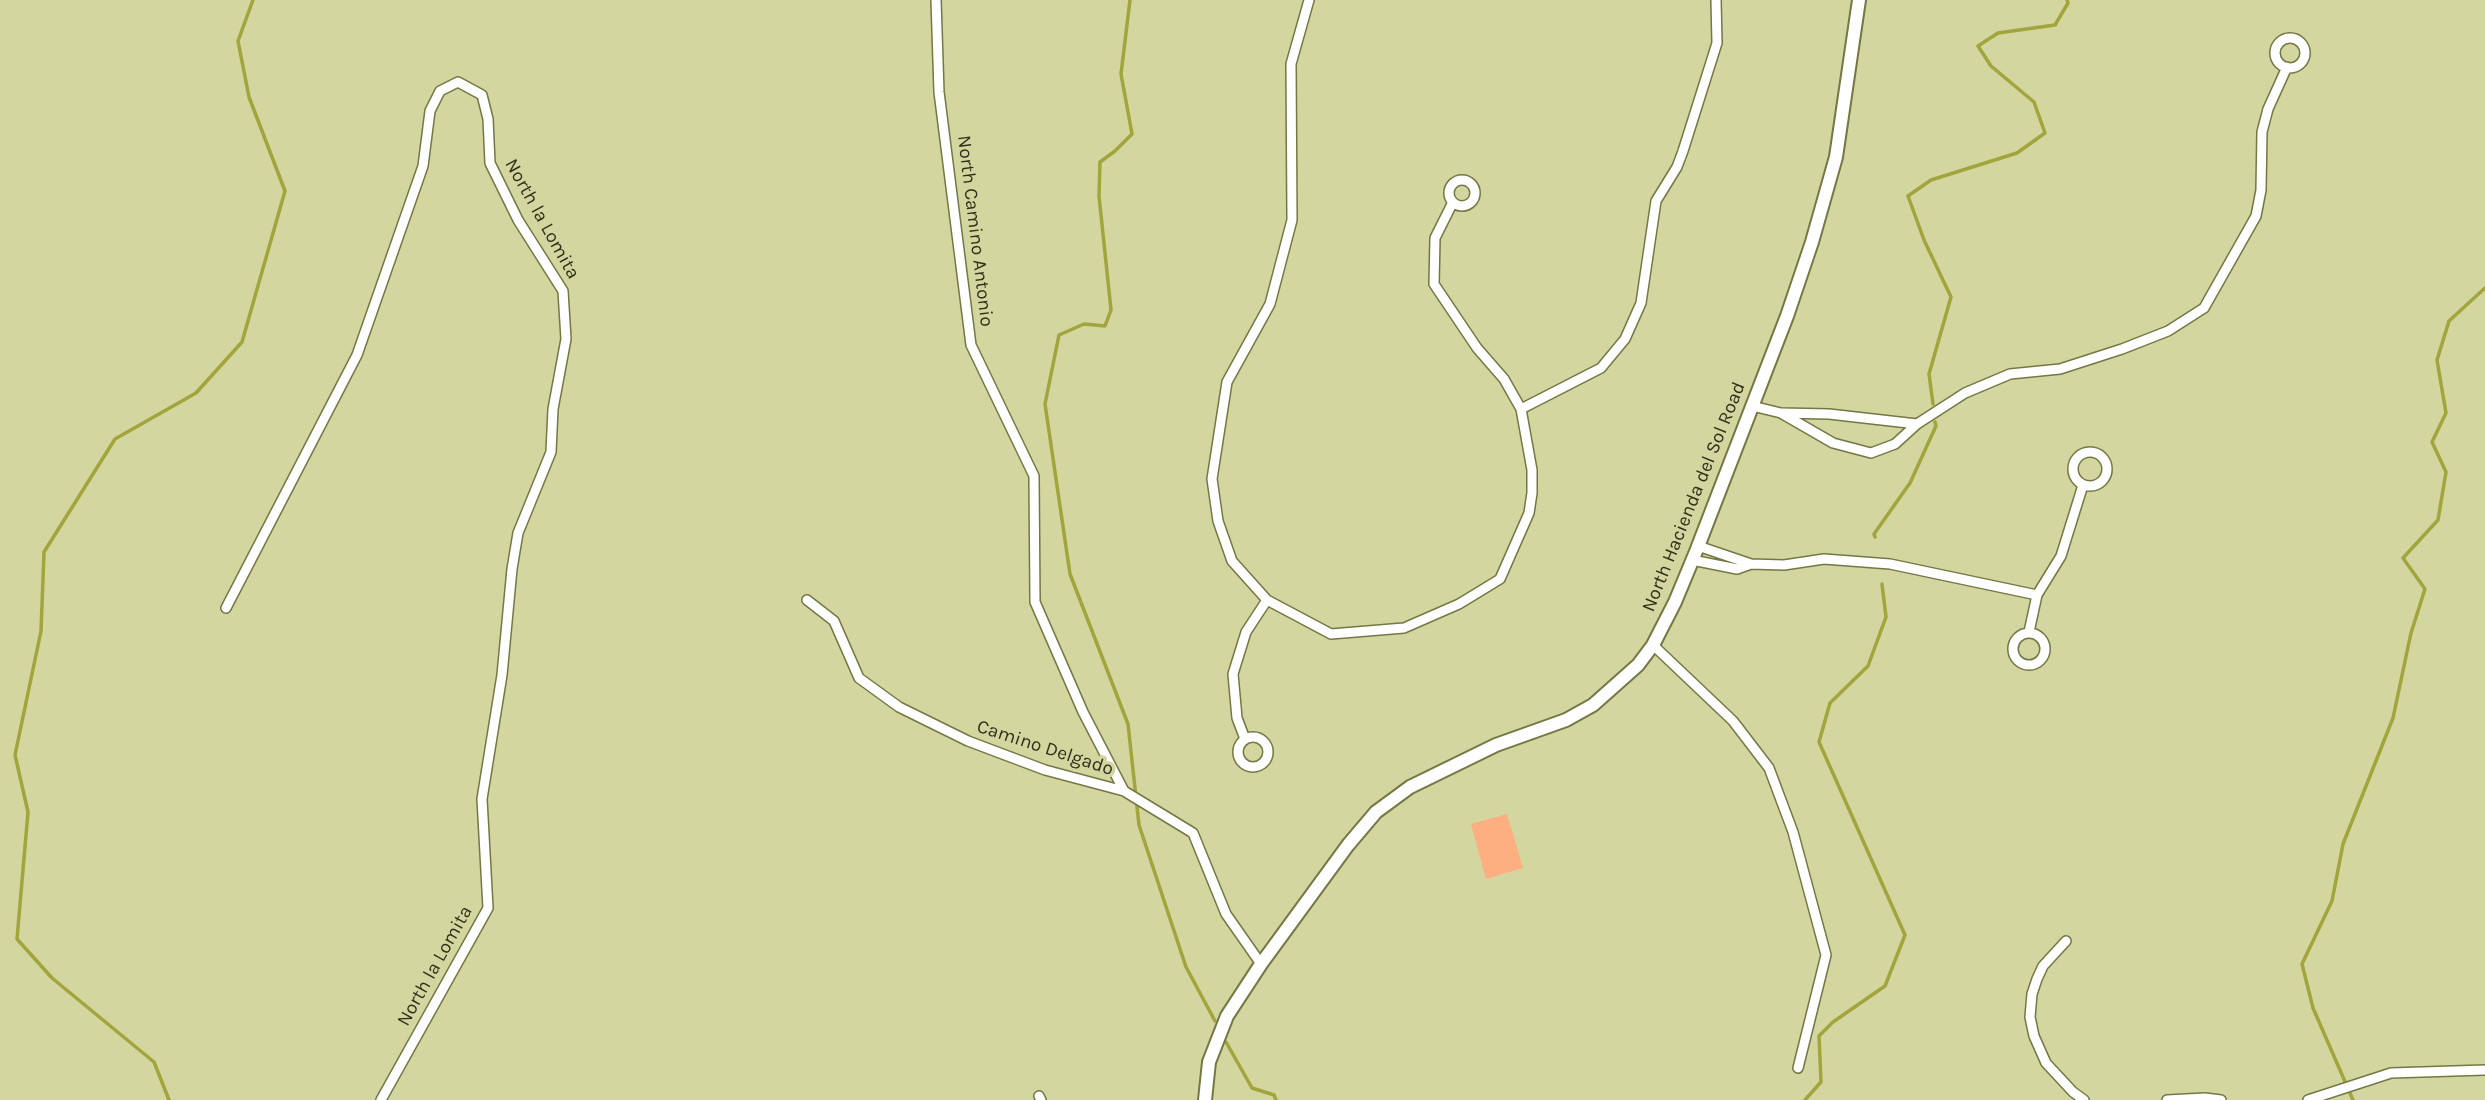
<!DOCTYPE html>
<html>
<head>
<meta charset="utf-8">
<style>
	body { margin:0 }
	canvas { display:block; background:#d3d69f }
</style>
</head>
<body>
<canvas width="2485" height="1100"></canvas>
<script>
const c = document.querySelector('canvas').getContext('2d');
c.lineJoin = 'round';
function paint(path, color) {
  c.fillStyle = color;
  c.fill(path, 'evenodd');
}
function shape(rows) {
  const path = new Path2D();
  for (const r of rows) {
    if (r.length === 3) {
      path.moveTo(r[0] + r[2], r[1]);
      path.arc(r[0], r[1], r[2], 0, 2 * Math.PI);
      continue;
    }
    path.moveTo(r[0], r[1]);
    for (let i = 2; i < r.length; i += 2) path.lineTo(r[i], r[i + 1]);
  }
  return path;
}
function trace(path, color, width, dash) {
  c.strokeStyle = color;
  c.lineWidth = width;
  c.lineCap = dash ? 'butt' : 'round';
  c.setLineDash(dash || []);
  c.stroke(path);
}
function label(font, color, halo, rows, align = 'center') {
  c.font = font + ' Karla,sans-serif';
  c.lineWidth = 7;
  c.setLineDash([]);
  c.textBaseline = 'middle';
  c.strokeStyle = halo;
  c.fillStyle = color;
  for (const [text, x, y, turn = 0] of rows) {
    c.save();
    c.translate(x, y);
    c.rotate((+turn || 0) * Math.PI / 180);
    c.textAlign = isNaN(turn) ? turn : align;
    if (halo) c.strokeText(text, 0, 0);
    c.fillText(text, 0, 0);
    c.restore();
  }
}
paint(shape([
	[1507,814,1523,868,1486,879,1471,824]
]), '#fdaf82');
trace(shape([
	[1130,0,1121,74,1132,134,1115,151,1100,162,1099,196,1111,310,1105,326,1084,324,1059,335,1045,404,1070,574,1128,724,1139,825,1186,967,1215,1021],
	[1933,404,1929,374,1951,297,1924,240,1908,196,1931,180,2017,153,2045,133,2034,102,1991,66,1978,46,1998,33,2055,25,2068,3,2067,0],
	[1875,537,1874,534,1910,483,1936,426,1935,422],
	[1226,1042,1252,1088,1274,1095,1276,1100],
	[169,1100,154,1062,52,978,17,939,28,812,15,755,41,631,44,552,115,439,196,393,242,342,285,191,249,97,238,41,253,0],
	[1805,1100,1821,1082,1819,1036,1833,1022,1885,986,1905,935,1819,742,1830,703,1868,666,1886,617,1882,584],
	[2353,1100,2313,1008,2302,964,2332,901,2343,844,2393,718,2411,633,2425,589,2403,558,2438,520,2446,472,2432,442,2446,413,2437,360,2449,321,2485,288]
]), '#a2a43c', 3.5);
const minor = shape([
	[936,0,939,92,971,345,1034,476,1035,602,1083,712,1124,791,1193,833,1226,914,1261,964],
	[1309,0,1291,64,1292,220,1270,304,1227,382,1212,479,1218,521,1232,561,1267,600,1331,634,1404,628,1459,604,1500,579,1529,513,1532,493,1532,470,1521,409,1504,379,1477,348,1434,284,1435,238,1453,202],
	[2290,53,15],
	[1462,193,13],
	[1752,406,1781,413],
	[1521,409,1601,368,1625,339,1641,303,1656,201,1677,167,1683,151,1717,43,1716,0],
	[1781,413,1829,414,1917,424,1895,444,1871,453,1833,443,1781,413],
	[1917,424,1965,393,2010,374,2060,369,2122,349,2168,331,2204,308,2256,216,2261,190,2262,132,2268,109,2287,67],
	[2090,469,17],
	[1698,546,1751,564],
	[1692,560,1737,569,1751,564,1784,565,1824,559,1890,564,2037,595],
	[807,600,834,621,859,678,899,707,968,741,1045,770,1124,791],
	[226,608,357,355,423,166,430,111,440,91,458,82,482,95,488,119,490,163,518,220,563,291,566,339,553,409,551,452,518,533,512,569,502,675,482,799,488,908,381,1100],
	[2029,632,2037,595,2061,556,2083,485],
	[2029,649,16],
	[1653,645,1733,721,1769,768,1793,832,1826,955,1798,1068],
	[1253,752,15],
	[1245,739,1237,718,1233,674,1246,632,1267,600],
	[2066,941,2043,966,2037,979,2032,994,2030,1017,2034,1036,2046,1063,2073,1092,2084,1100],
	[1039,1096,1041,1100],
	[2167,1100,2205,1098,2221,1100],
	[2308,1100,2391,1073,2485,1070]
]);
const tertiary = shape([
	[1205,1100,1209,1062,1227,1016,1261,964,1348,845,1376,812,1410,787,1496,745,1566,720,1593,705,1638,665,1653,645,1675,602,1697,549,1787,316,1812,242,1836,157,1859,0]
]);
trace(minor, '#757744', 12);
trace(tertiary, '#757744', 16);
trace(minor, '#fff', 9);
trace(tertiary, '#fff', 12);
label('19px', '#2f301a', '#d3d69f', [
	["North la Lomita",542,219,61],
	["North Camino Antonio",975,231,83],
	["North Hacienda del Sol Road",1694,497,-68],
	["Camino Delgado",1045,748,18],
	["North la Lomita",435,966,-61]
]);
</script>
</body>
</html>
